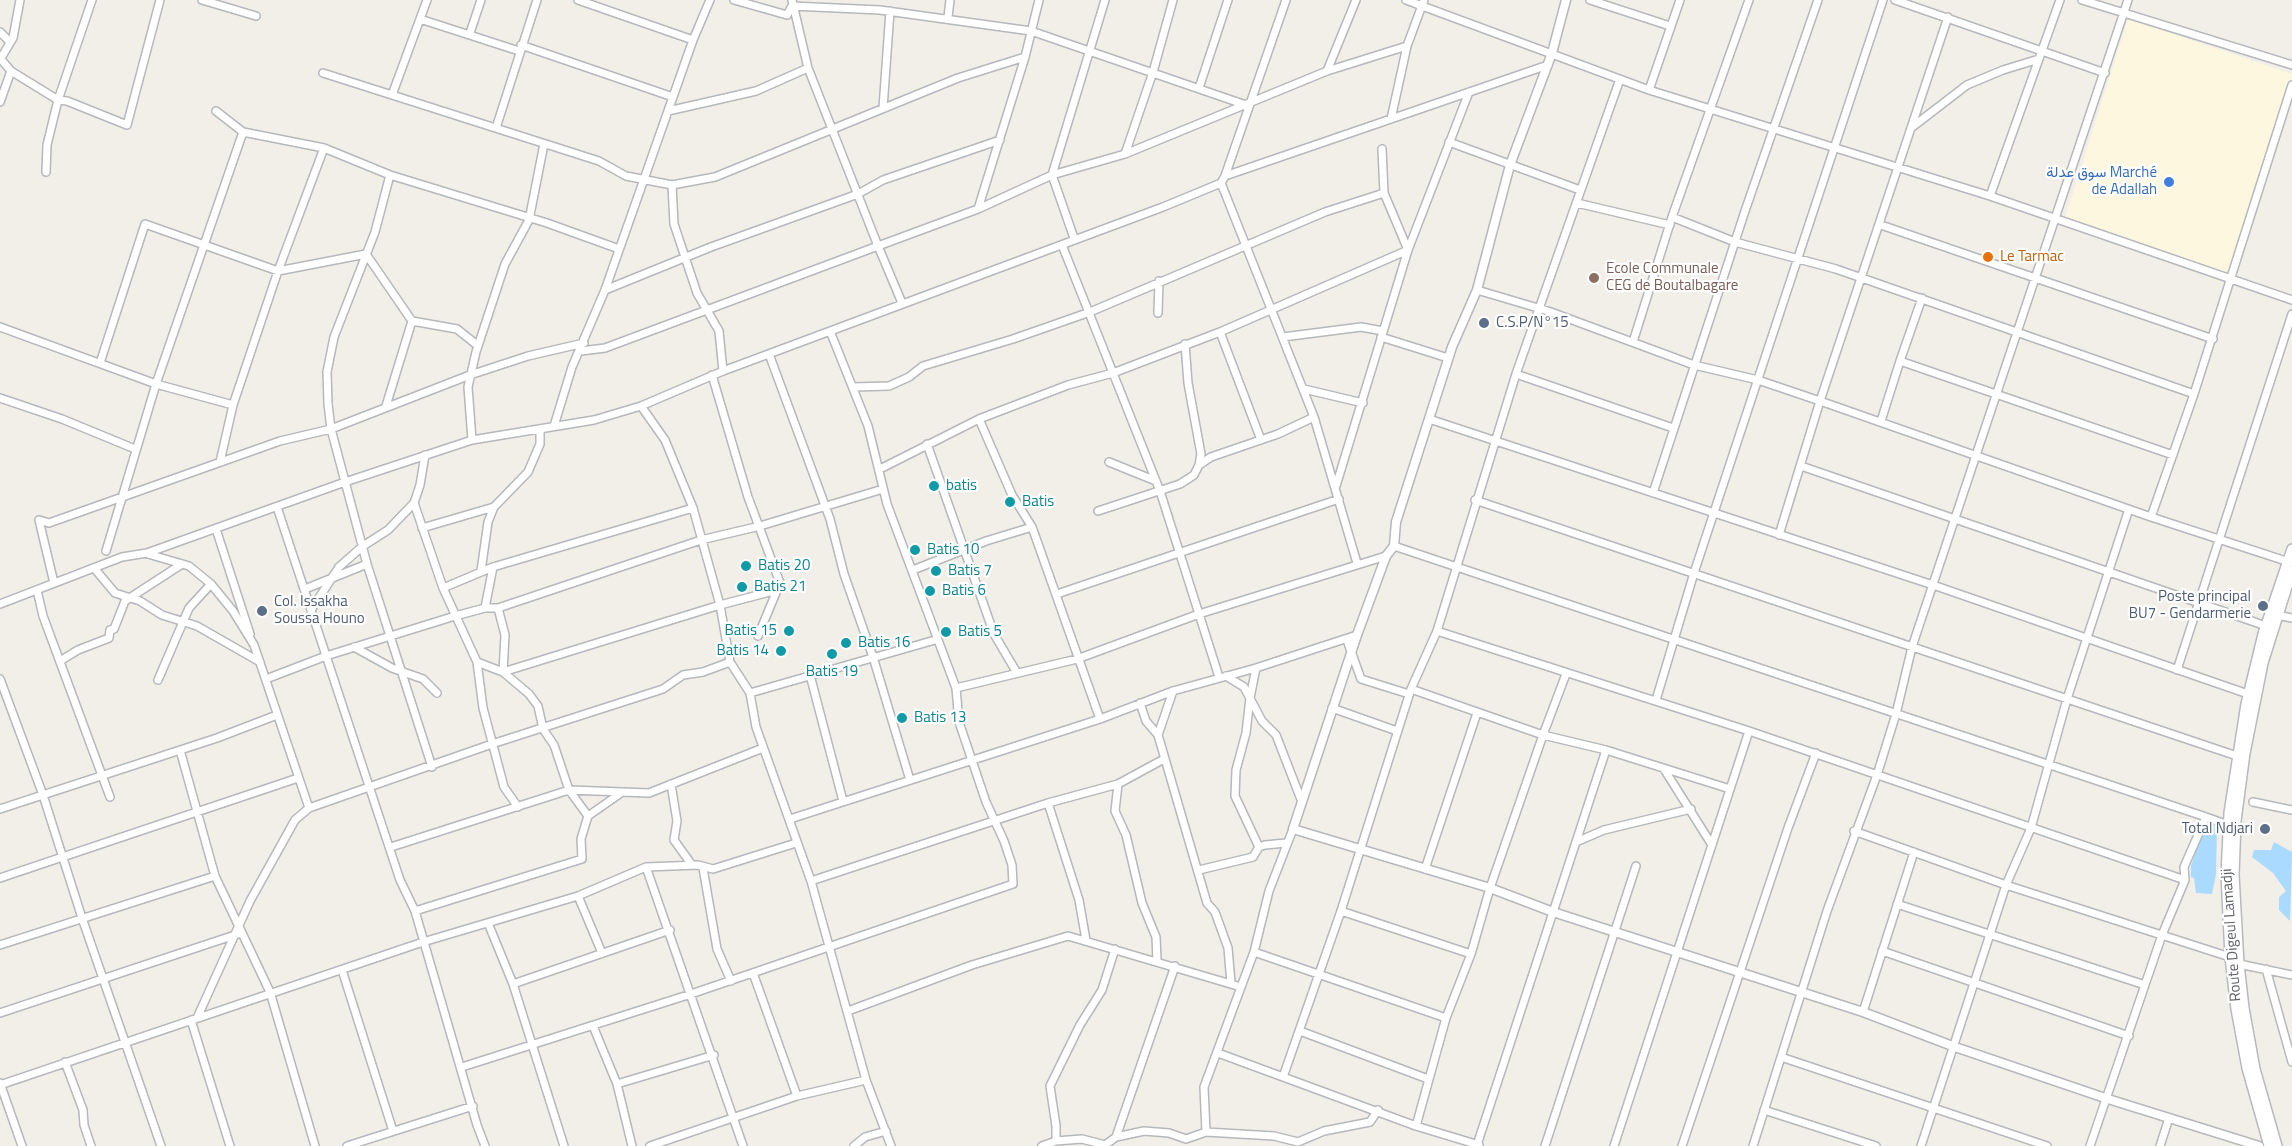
<!DOCTYPE html>
<html>
<head>
<meta charset="utf-8">
<style>
	body { margin:0 }
	canvas { display:block; background:#f1efe8 }
</style>
</head>
<body>
<canvas width="2292" height="1146"></canvas>
<script>
const c = document.querySelector('canvas').getContext('2d');
c.lineJoin = 'round';
function paint(path, color) {
  c.fillStyle = color;
  c.fill(path, 'evenodd');
}
function shape(rows) {
  const path = new Path2D();
  for (const r of rows) {
    path.moveTo(r[0], r[1]);
    for (let i = 2; i < r.length; i += 2) path.lineTo(r[i], r[i + 1]);
  }
  return path;
}
function trace(path, color, width, dash) {
  c.strokeStyle = color;
  c.lineWidth = width;
  c.lineCap = dash ? 'butt' : 'round';
  c.setLineDash(dash || []);
  c.stroke(path);
}
function label(font, color, halo, rows, align = 'center') {
  c.font = font + ' "Titillium Web",Vazirmatn,sans-serif';
  c.lineWidth = 4.5;
  c.setLineDash([]);
  c.textBaseline = 'middle';
  c.strokeStyle = halo;
  c.fillStyle = color;
  for (const [text, x, y, turn = 0] of rows) {
    c.save();
    c.translate(x, y);
    c.rotate((+turn || 0) * Math.PI / 180);
    c.textAlign = isNaN(turn) ? turn : align;
    if (halo) c.strokeText(text, 0, 0);
    c.fillText(text, 0, 0);
    c.restore();
  }
}
paint(shape([
	[2128,19,2292,74,2292,89,2230,275,2064,222]
]), '#fef7e0');
paint(shape([
	[2206,820,2217,824,2216,874,2212,894,2196,893,2194,878,2191,877,2191,866],
	[2274,842,2292,852,2290,921,2279,910,2279,897,2286,891,2273,873,2252,857,2254,850,2271,850]
]), '#aadaff');
const minor = shape([
	[202,0,256,16],
	[578,0,693,40],
	[734,0,787,15,792,6,880,10,1031,31,1243,104],
	[1406,0,1649,90,1990,196,2292,300],
	[1590,0,1670,26],
	[1895,0,2105,73],
	[2082,0,2292,65],
	[948,17,950,0],
	[420,19,519,51],
	[0,32,10,42],
	[470,33,481,0],
	[521,45,673,97],
	[0,58,11,71,0,102],
	[1,58,13,38,20,0],
	[11,71,58,100,92,0],
	[1327,71,1356,0],
	[323,73,599,161,626,176,672,185,715,177,958,78,1025,57],
	[1199,88,1228,0],
	[1649,90,1680,0],
	[392,95,427,0],
	[883,108,890,11],
	[216,111,243,132,324,148,390,175,547,223,619,249],
	[668,111,756,91,808,68],
	[1391,119,1407,46,1424,0],
	[496,128,537,0],
	[1911,128,1967,85,2003,70,2039,59],
	[1449,142,1580,190],
	[1125,154,1153,72,1173,0],
	[46,172,47,145,58,100,67,101,127,125,160,0],
	[390,175,375,232,334,337,327,372,328,404,331,429,367,564,432,767],
	[1225,176,1286,0],
	[1221,183,1314,417,1357,563],
	[672,185,674,224,697,293,719,331,723,371],
	[1990,196,2060,0],
	[1577,203,1670,225],
	[978,209,1025,57,1039,0],
	[1672,217,1735,242,1836,269,2194,394,2151,517],
	[1881,225,2213,339],
	[1074,238,1052,175,1105,0],
	[1062,245,1160,491,1219,677],
	[605,290,711,247,858,194,883,180,1000,140],
	[1477,290,1548,311,1694,365,1758,380,1820,401,2151,517,2292,563],
	[902,303,878,246,978,209,1052,175,1125,154,1327,71,1407,46],
	[1158,313,1159,281],
	[0,327,156,384,233,405],
	[1220,332,1261,440],
	[1283,337,1361,327,1383,331],
	[1381,337,1448,358],
	[1633,342,1672,217,1749,0],
	[1185,344,1188,383,1201,454,1199,465],
	[581,351,605,348,878,246,808,68,792,0],
	[769,354,830,519,844,574,873,657,910,780],
	[1900,361,1922,298],
	[100,363,145,224,278,271,366,254,412,321,457,329,477,345],
	[1516,374,1673,428],
	[712,375,748,497,780,583,758,636],
	[853,387,889,386,909,377,923,366,1013,339,1090,312,1325,212,1384,193],
	[1304,389,1363,403],
	[2194,394,2292,85],
	[0,398,62,419,135,449],
	[386,406,412,321],
	[641,406,665,440,693,508,720,605,730,662,750,693,756,727,811,881,866,1080,891,1146],
	[979,419,1012,495,1032,527,1100,719],
	[1429,419,1933,585,2248,694],
	[1881,421,1900,361,2173,455],
	[554,426,572,367,605,290,693,40,710,0],
	[472,440,468,387,476,352,505,264,529,220,544,144],
	[927,444,994,634,1017,673],
	[220,462,233,405,278,271,324,148],
	[1109,462,1156,481],
	[1801,466,2266,626],
	[880,469,979,419,1068,385,1113,373,1220,332,1408,250,1384,193,1382,149],
	[1336,486,1408,250,1469,92],
	[1653,493,1745,211,1818,0],
	[1475,500,2237,756],
	[414,503,443,588,477,662,483,708,504,787,518,807],
	[277,507,400,880,415,911,477,1125,485,1146],
	[1098,511,1180,484,1194,475,1199,465,1211,457,1278,434,1314,417],
	[39,520,49,523,280,441,331,429,470,375,528,356,584,343],
	[39,520,54,583],
	[422,528,494,507],
	[216,529,250,634],
	[1779,535,1820,401,1948,17],
	[1394,546,2206,817],
	[106,551,156,384,243,132],
	[148,554,189,566,211,584,233,611,254,645,309,808],
	[94,568,115,593,140,601,162,615,197,626,260,662],
	[913,570,986,541,1032,527],
	[481,571,488,522,494,507,528,472,540,444,540,429],
	[443,588,493,567,693,508],
	[305,589,367,564],
	[37,590,43,616,110,797],
	[1057,594,1339,499],
	[0,604,122,557,147,553,345,482,472,440,594,420,641,406,723,371,1163,207,1221,183,1225,176,1548,65],
	[485,608,493,567],
	[498,608,505,635,503,672,529,694,538,706,543,729,554,745,569,790,588,816,621,793],
	[311,610,339,567,363,546,388,530,414,503,420,485,425,455],
	[2277,615,2292,618],
	[1437,631,1749,731,2185,880],
	[1347,640,1361,679,1409,694],
	[354,647,392,668,423,679,437,693],
	[60,661,78,650,109,638,110,630,114,629,125,601,182,564],
	[477,662,503,672,720,605,777,590],
	[1256,668,1250,698,1246,733,1236,770,1235,796,1259,847],
	[2177,670,2292,314],
	[810,675,843,801],
	[1226,676,1244,687,1262,721,1276,735,1302,802],
	[0,679,43,795,82,918,161,1146],
	[266,679,326,656,455,616,485,608,498,608,701,540,760,526,883,489],
	[158,680,189,608,211,584],
	[956,688,1077,659,1199,614,1386,556],
	[1411,689,1543,735,1606,750,1730,789],
	[750,693,935,640],
	[1656,700,1694,573,1883,0],
	[1140,703,1146,721,1158,735,1207,903,1215,912,1228,948,1231,983],
	[1332,708,1397,731],
	[1158,735,1173,691],
	[180,750,215,876,270,992,315,1146],
	[1664,769,1712,845],
	[671,784,677,821,674,840,692,865],
	[1118,784,1115,811,1126,835,1142,903,1156,937,1157,960],
	[2253,802,2292,810],
	[1048,803,1079,900,1086,940],
	[0,809,217,738,277,715],
	[790,819,1100,719,1173,691,1256,668,1357,635],
	[1854,831,2006,885,2230,957],
	[1576,842,1604,830,1691,809],
	[391,847,569,790,649,793,763,748],
	[646,867,743,1146],
	[703,868,717,949,731,981],
	[1425,869,1477,713],
	[1199,870,1253,857,1259,847,1265,845,1286,843],
	[0,878,298,778],
	[811,881,1048,803,1118,784,1164,759],
	[578,896,602,953],
	[1897,904,2145,985],
	[415,911,582,859,581,839,588,816],
	[1341,911,1471,954],
	[488,923,513,984,564,1146],
	[0,945,215,876],
	[1882,951,2129,1036],
	[1254,952,1446,1018],
	[2239,964,2292,975],
	[2266,969,2292,1062],
	[342,970,393,1131],
	[753,973,797,1096],
	[513,984,670,930],
	[848,1011,972,965,1068,936,1241,987],
	[1863,1012,1914,852],
	[0,1013,238,934],
	[197,1018,250,901,295,820,309,808,492,744,663,689,683,675,703,672,730,662],
	[191,1020,230,1146],
	[593,1026,617,1084,632,1146],
	[1300,1031,1428,1079],
	[1218,1053,1416,1126,1479,1145],
	[1781,1057,2047,1146],
	[65,1062,83,1110,84,1125,91,1146],
	[462,1067,691,994,1013,884,1012,865,1004,841,986,802,959,722,956,688,887,504,868,426,830,331],
	[1283,1077,1341,911,1411,689,1437,631,1516,374,1620,79],
	[0,1083,22,1146],
	[617,1084,714,1055],
	[0,1085,423,942,578,896,646,867,698,865,713,869,796,843],
	[1764,1110,1876,1146],
	[1416,1126,1446,1018,1471,954,1490,888,1543,735,1566,674],
	[1206,1132,1204,1087,1254,952,1269,891,1293,829],
	[1116,1137,1175,966],
	[1056,1141,1056,1126,1050,1086,1080,1025,1102,990,1115,949],
	[1477,1145,1606,750],
	[347,1146,473,1106],
	[650,1146,797,1096,866,1080],
	[854,1146,865,1137,886,1131],
	[1042,1146,1056,1141,1082,1139,1105,1145,1116,1137,1144,1131,1169,1133,1186,1139,1206,1132,1274,1136,1298,1142,1324,1131,1370,1122,1378,1110],
	[1545,1146,1636,866],
	[1614,1146,1749,731],
	[1682,1146,1788,828,1816,753],
	[1753,1146,1827,911,1877,775,1896,714,1912,647,2128,0],
	[1921,1146,2006,885,2031,828,2067,699,2129,509],
	[2090,1146,2162,935,2185,880,2184,867,2206,817,2228,825],
	[2160,1146,2169,1118]
]);
const tertiary = shape([
	[1566,0,1552,53,1510,165,1477,290,1452,347,1396,522,1394,546,1386,556,1357,635,1293,829,1490,888,1553,912,1863,1012,1955,1047,2108,1099,2259,1146]
]);
const secondary = shape([
	[2269,1146,2247,1068,2236,1009,2230,957,2226,874,2229,813,2246,704,2263,634,2292,549],
	[2277,1146,2255,1069,2244,1008,2239,964,2234,875,2236,821,2245,753,2263,663,2292,571]
]);
trace(minor, '#b5b8bc', 10);
trace(tertiary, '#b5b8bc', 11);
trace(secondary, '#b6babf', 12);
trace(minor, '#fff', 7);
trace(tertiary, '#fff', 8);
trace(secondary, '#fff', 9);
for (const [x, y, r, color] of [
	[2169,182,6,"#3f7fe0"],
	[1988,257,6,"#e8710a"],
	[1594,278,6,"#8d6e63"],
	[1484,323,6,"#5c6f8a"],
	[934,486,6,"#0f9aa8"],
	[1010,502,6,"#0f9aa8"],
	[915,550,6,"#0f9aa8"],
	[746,566,6,"#0f9aa8"],
	[936,571,6,"#0f9aa8"],
	[742,587,6,"#0f9aa8"],
	[930,591,6,"#0f9aa8"],
	[2263,606,6,"#5c6f8a"],
	[262,611,6,"#5c6f8a"],
	[789,631,6,"#0f9aa8"],
	[946,632,6,"#0f9aa8"],
	[846,643,6,"#0f9aa8"],
	[781,651,6,"#0f9aa8"],
	[832,654,6,"#0f9aa8"],
	[902,718,6,"#0f9aa8"],
	[2265,829,6,"#5c6f8a"]
]) {
  const dot = new Path2D();
  dot.arc(x, y, r, 0, 2 * Math.PI);
  c.fillStyle = color;
  c.fill(dot);
  trace(dot, '#fff', 2);
}
label('15px', '#366cbe', '#fff', [
	["سوق عدلة Marché",2157,173],
	["de Adallah",2157,190]
], 'right');
label('15px', '#c56008', '#fff', [
	["Le Tarmac",2000,257]
], 'left');
label('15px', '#785e54', '#fff', [
	["Ecole Communale",1606,269],
	["CEG de Boutalbagare",1606,286]
], 'left');
label('15px', '#4e5e75', '#fff', [
	["C.S.P/N°15",1496,323],
	["Poste principal",2251,597,"right"],
	["BU7 - Gendarmerie",2251,614,"right"],
	["Col. Issakha",274,602],
	["Soussa Houno",274,619],
	["Total Ndjari",2253,829,"right"]
], 'left');
label('15px', '#0d838f', '#fff', [
	["batis",946,486],
	["Batis",1022,502],
	["Batis 10",927,550],
	["Batis 20",758,566],
	["Batis 7",948,571],
	["Batis 21",754,587],
	["Batis 6",942,591],
	["Batis 15",777,631,"right"],
	["Batis 5",958,632],
	["Batis 16",858,643],
	["Batis 14",769,651,"right"],
	["Batis 19",832,672,"center"],
	["Batis 13",914,718]
], 'left');
label('15px', '#5f6368', '#fff', [
	["Route Digeul Lamadji",2232,935,-94]
]);
</script>
</body>
</html>
